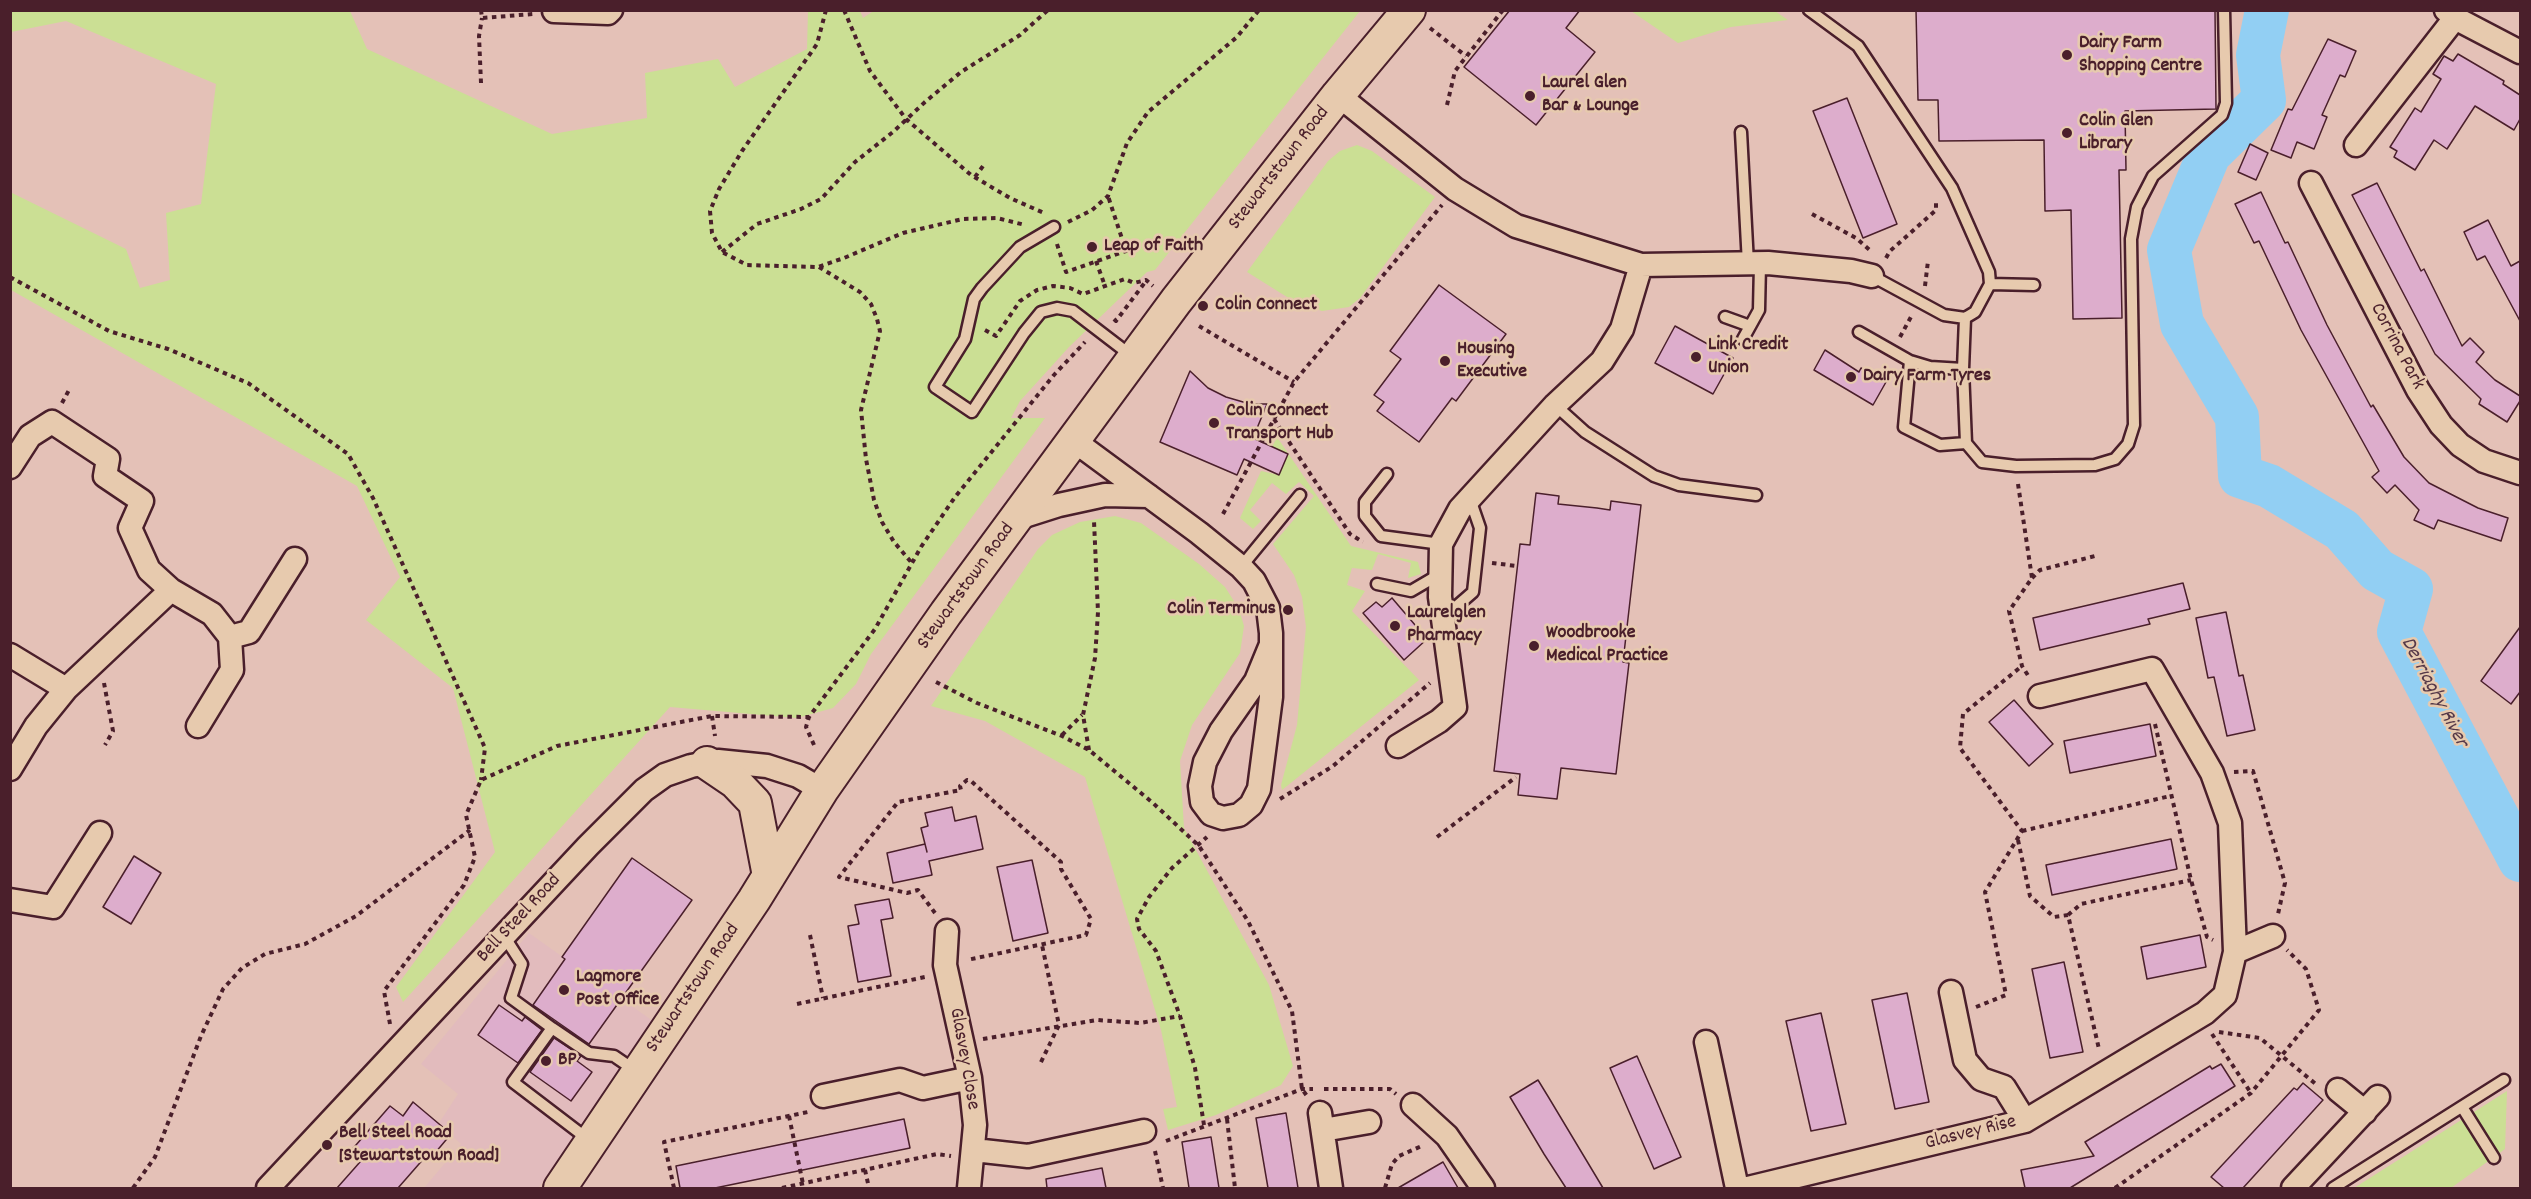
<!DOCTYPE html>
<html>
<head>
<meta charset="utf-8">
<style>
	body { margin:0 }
	#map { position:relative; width:2531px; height:1199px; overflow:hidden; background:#e4c1b7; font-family:Dekko,sans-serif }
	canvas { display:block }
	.frame { position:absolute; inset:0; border:12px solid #4a1f2b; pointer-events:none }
</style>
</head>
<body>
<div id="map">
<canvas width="2531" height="1199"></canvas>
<div class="frame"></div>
</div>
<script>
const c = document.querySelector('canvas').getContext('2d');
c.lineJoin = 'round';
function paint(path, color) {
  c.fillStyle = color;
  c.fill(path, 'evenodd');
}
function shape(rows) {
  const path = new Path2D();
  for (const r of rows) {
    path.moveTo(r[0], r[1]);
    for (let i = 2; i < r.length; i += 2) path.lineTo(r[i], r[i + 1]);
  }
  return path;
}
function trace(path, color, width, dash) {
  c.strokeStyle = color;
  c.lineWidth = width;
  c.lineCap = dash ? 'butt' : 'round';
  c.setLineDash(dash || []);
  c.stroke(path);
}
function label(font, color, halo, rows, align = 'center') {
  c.font = font + ' Dekko,sans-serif';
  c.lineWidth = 5;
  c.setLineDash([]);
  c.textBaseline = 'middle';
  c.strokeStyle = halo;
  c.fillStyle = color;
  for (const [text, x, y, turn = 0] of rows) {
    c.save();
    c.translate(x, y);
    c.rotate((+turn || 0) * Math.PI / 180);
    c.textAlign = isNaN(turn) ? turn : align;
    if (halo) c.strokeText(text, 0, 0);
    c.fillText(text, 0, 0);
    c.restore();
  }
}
paint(shape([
	[529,933,657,1024,538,1188,424,1188,461,1144,439,1123,458,1094,421,1064]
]), '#e2bbbd');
paint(shape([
	[875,10,1360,11,1155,270,1147,272,1069,347,1020,401,1011,418,1045,418,871,654,856,684,833,708,797,718,670,707,403,1002,396,987,495,852,453,688,366,620,400,577,357,486,11,290,10,192,126,249,140,288,170,280,166,213,201,204,216,84,66,21,11,32,11,11,350,11,367,49,552,134,647,118,645,73,718,59,735,87,807,49,808,11,860,11,863,18],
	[1631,11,1775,11,1788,20,1731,27,1678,43],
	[1357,145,1372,151,1435,197,1360,298,1349,307,1322,311,1295,302,1247,272,1328,161,1340,151],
	[1277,437,1351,546,1418,562,1421,574,1408,578,1411,563,1378,554,1372,570,1352,568,1347,585,1365,591,1352,611,1419,680,1282,790,1281,785,1297,725,1306,627,1302,597,1294,575,1273,544,1314,496,1299,482,1286,494,1272,483,1250,510,1261,521,1253,529,1240,518,1261,471,1279,475,1272,447],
	[1115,516,1141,523,1199,564,1225,587,1239,609,1244,626,1240,653,1192,725,1180,761,1184,828,1269,985,1293,1066,1281,1085,1216,1115,1168,1130,1163,1109,1177,1107,1161,1030,1085,777,985,721,931,706,1038,549,1052,535,1080,522],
	[2507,1091,2505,1149,2451,1188,2354,1188]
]), '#cbdf94');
trace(shape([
	[2267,10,2258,55,2264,100,2209,154,2169,250,2182,324,2237,417,2240,476,2269,486,2342,530,2377,570,2411,589,2399,632,2520,860]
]), '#92cff3', 44);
const building = shape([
	[1510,10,1580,10,1566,28,1595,52,1536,125,1464,67,1510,10],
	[1916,10,2215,10,2216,109,2125,111,2126,170,2119,170,2122,318,2073,319,2071,210,2045,211,2044,140,1939,141,1938,100,1918,100,1916,10],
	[2328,39,2356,51,2345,77,2340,75,2322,115,2327,117,2314,149,2297,142,2291,158,2271,150,2288,109,2292,110,2328,39],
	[2458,54,2504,81,2503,84,2520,95,2520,119,2514,130,2475,106,2447,149,2434,140,2415,170,2394,157,2397,151,2390,147,2415,108,2421,112,2441,79,2433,74,2444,56,2453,61,2458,54],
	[1847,98,1897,224,1863,238,1813,111,1847,98],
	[2250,144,2268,153,2256,180,2238,172,2250,144],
	[2377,183,2421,271,2424,269,2462,346,2470,338,2484,352,2476,362,2495,380,2520,396,2520,401,2507,422,2479,404,2481,399,2435,354,2352,195,2377,183],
	[2261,192,2285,243,2288,242,2327,325,2371,407,2373,405,2404,457,2429,483,2478,508,2508,518,2501,541,2438,520,2434,529,2414,520,2419,510,2395,485,2387,493,2372,477,2379,471,2301,330,2259,241,2254,243,2235,204,2261,192],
	[2488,220,2511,266,2520,261,2520,321,2485,256,2477,260,2464,232,2488,220],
	[1439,285,1506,334,1456,401,1452,398,1419,442,1377,411,1384,402,1374,395,1401,359,1390,351,1439,285],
	[1675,326,1733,358,1713,394,1655,363,1675,326],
	[1825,350,1859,372,1861,368,1886,382,1873,405,1814,370,1825,350],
	[1190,371,1208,388,1226,397,1250,404,1267,404,1253,438,1288,454,1279,475,1244,459,1237,475,1160,442,1190,371],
	[1536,493,1559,496,1558,504,1597,508,1610,510,1611,501,1641,505,1623,662,1629,663,1616,774,1561,768,1557,799,1518,795,1520,774,1494,771,1520,544,1530,545,1536,493],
	[2183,583,2190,609,2148,619,2150,624,2040,650,2033,618,2183,583],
	[1392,598,1427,639,1404,660,1363,613,1376,602,1382,607,1392,598],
	[2226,612,2239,676,2243,675,2255,730,2227,736,2214,677,2208,678,2196,618,2226,612],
	[2520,627,2520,692,2511,704,2481,681,2520,627],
	[2014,700,2053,744,2029,766,1989,722,2014,700],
	[2150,724,2156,756,2070,773,2064,741,2150,724],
	[952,807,955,821,976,816,983,849,929,861,932,875,893,883,887,853,925,844,927,852,921,828,928,826,925,813,952,807],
	[2171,839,2177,869,2052,895,2046,865,2171,839],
	[134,856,161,873,131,924,103,907,134,856],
	[632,858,692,900,589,1044,533,1005,565,959,562,957,632,858],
	[1032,860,1048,933,1013,941,997,867,1032,860],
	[889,899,893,918,881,920,891,976,858,982,848,926,859,924,855,905,889,899],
	[2200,935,2206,967,2147,979,2141,947,2200,935],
	[2064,962,2083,1052,2050,1058,2032,969,2064,962],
	[1907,993,1929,1102,1895,1109,1872,1000,1907,993],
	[499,1005,522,1021,525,1017,542,1030,518,1063,478,1035,499,1005],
	[1821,1013,1846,1124,1811,1131,1786,1021,1821,1013],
	[554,1038,581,1056,577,1061,592,1072,571,1101,530,1072,554,1038],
	[1637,1056,1681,1157,1654,1169,1610,1068,1637,1056],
	[2221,1064,2235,1086,2070,1188,2025,1188,2021,1170,2094,1156,2085,1142,2210,1066,2212,1069,2221,1064],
	[1538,1080,1549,1098,1603,1188,1566,1188,1544,1154,1510,1097,1538,1080],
	[2303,1083,2323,1100,2243,1188,2224,1188,2211,1177,2294,1088,2297,1090,2303,1083],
	[413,1102,451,1134,430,1159,426,1156,398,1188,337,1188,360,1162,349,1153,390,1106,403,1116,413,1102],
	[1286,1113,1298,1188,1268,1188,1256,1118,1286,1113],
	[904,1119,910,1148,715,1188,680,1188,676,1166,904,1119],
	[1211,1137,1219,1188,1189,1188,1182,1142,1211,1137],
	[1443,1162,1458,1188,1398,1188,1443,1162],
	[1102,1168,1106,1188,1047,1188,1046,1179,1102,1168]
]);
paint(building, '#ddadcc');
trace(building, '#4a1f2b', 1.5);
const lane = shape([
	[1809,10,1858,46,1952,188,1989,272,1990,284,1975,312,1965,318,1944,315,1872,276],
	[1741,132,1748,264],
	[1054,227,1020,247,982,288,974,299,965,339,935,387,972,412,1024,333,1041,312,1057,308,1073,311,1133,357],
	[1990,284,2034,285],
	[1725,317,1750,326],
	[1965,318,1963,369,1966,443,1982,462,2016,466,2095,465,2115,459,2128,444,2134,425,2131,239,2137,207,2153,176,2222,115,2226,103,2224,10],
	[1859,332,1910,361,1930,367,1963,369],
	[1743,339,1759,310,1760,264],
	[1910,361,1904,427,1940,445,1966,443],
	[1555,405,1585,432,1654,476,1679,485,1756,495],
	[1387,474,1365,502,1365,516,1381,536,1441,544],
	[1241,567,1300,495],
	[1377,584,1411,591,1440,574],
	[1443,618,1473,592,1480,528,1470,499],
	[504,936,522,964,511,998,552,1028],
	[2462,1107,2494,1158],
	[589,1140,513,1082,552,1028,589,1053,614,1056,636,1071],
	[2333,1188,2504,1080]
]);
const street = shape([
	[2446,10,2455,18,2520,52],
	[554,11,608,13,611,10],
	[1338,95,1455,189,1516,226,1641,265,1768,263,1851,271,1872,276],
	[2356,145,2455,18],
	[2311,183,2418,390,2441,425,2460,445,2484,461,2520,473],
	[1073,440,1199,533,1241,567,1254,581,1268,608,1271,633,1271,697,1259,789,1251,805,1239,815,1223,818,1211,814,1202,802,1200,786,1205,762,1221,731,1256,681,1270,647],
	[10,467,30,436,52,422,108,459,105,476,142,501,130,528,149,570,171,590,212,614,230,637,232,670,198,726],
	[1015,519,1059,505,1105,495,1149,496],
	[230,637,249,632,295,559],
	[10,655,66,689],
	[1398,746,1439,721,1455,707,1440,597,1441,544,1460,509,1555,405,1602,361,1622,329,1641,265],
	[10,769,36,726,66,689,171,590],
	[10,900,53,907,100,833],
	[947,931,945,965,970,1078,975,1125,969,1188],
	[2235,952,2273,936],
	[1951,992,1965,1060,1981,1079,2004,1087,2025,1121],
	[1706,1042,1737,1188],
	[2338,1090,2365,1112],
	[823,1096,900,1080,923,1088,970,1078],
	[1413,1105,1447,1136,1483,1188],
	[1320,1113,1331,1188],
	[1323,1130,1369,1122],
	[974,1150,1028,1156,1144,1131],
	[268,1188,588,846,644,790,665,775,691,766,718,761,767,766,798,776,822,790],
	[1748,1188,2025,1121,2205,1013,2225,995,2235,952,2230,823,2212,773,2152,669,2040,696],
	[2293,1188,2378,1097]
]);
const secondary = shape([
	[707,763,735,782,755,803,769,876],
	[560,1188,754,900,822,790,946,613,1176,301,1338,95,1409,10]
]);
trace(lane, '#4a1f2b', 15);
trace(street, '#4a1f2b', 27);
trace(secondary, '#4a1f2b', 36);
trace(shape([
	[481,10,482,18,533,14],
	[826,10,817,44,742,151,719,189,710,211,712,233,722,252,747,265,818,267,844,258,903,233,963,219,997,218,1025,225],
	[844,10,870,71,906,119,971,175,1010,198,1044,213],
	[1430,28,1466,56],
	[481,83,479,36,482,18],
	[1447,105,1455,71,1503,10],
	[975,177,983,166],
	[1812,214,1856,238,1872,252],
	[1068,222,1092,210,1108,196,1127,143,1148,112,1237,37,1259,10],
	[1057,244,1066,272,1126,251,1108,196],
	[722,252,757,224,801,209,821,199,855,162,893,132,925,102,961,72,1020,35,1048,10],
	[1886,258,1890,251,1936,210,1936,202],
	[1096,261,1105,286],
	[819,267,860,292,871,304,877,319,880,331,861,410,866,459,874,500,882,522,894,542,911,562],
	[10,277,109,331,168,349,248,383,348,454,373,498,485,748,481,780],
	[1925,286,1928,261],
	[1114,319,1116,321,1146,281],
	[1199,326,1294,382],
	[985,330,996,336,1020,301,1037,290,1053,286,1070,288,1083,294,1125,279,1134,283,1146,280,1153,286],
	[1900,337,1912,315],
	[62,403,69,390],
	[1274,419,1350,534,1363,542],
	[2018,484,2032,578,2009,611,2022,666,2029,677],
	[1223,514,1294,382,1442,205],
	[1492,563,1517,566],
	[2032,578,2040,570,2095,556],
	[936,682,977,703,1062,736,1089,750,1153,803,1199,846,1248,921,1292,1011,1302,1089,1307,1096],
	[104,683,113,731,105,745],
	[712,716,715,736],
	[2155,724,2191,880,2207,937,2213,940],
	[1062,735,1082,715],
	[814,745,806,727,809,717,875,629,921,547,955,497,1054,375,1085,342],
	[1089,750,1083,715,1095,658,1098,612,1094,521],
	[2234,772,2253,771,2285,883,2278,914],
	[1280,799,1333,766,1430,683],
	[2022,831,2170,796],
	[1437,837,1516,777],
	[2018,840,2030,896,2054,917,2068,915,2099,1049],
	[935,913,918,890,907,893,839,877,898,802,961,790,960,786,967,780,971,781,1061,862,1061,869,1091,919,1086,935,967,960],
	[2068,915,2081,904,2191,880],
	[810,935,823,998],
	[797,1004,925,977],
	[1976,1007,2006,995,1985,892,2022,831,1960,748,1963,714,2022,666],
	[390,1024,384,991,464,885,475,857,466,815,481,780,557,746,712,716,809,717],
	[2219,1032,2260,1038,2317,1085],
	[2212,1034,2251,1093],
	[983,1039,1097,1020,1140,1023,1180,1016],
	[1041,1062,1059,1025,1042,945],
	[1324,1089,1390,1089,1396,1094],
	[789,1116,803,1184],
	[1227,1119,1235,1188],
	[1204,1125,1195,1068,1180,1016,1156,951,1139,929,1137,919,1149,897,1172,868,1207,837],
	[1166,1141,1302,1089,1313,1089],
	[1155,1151,1163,1188],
	[865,1170,869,1188],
	[133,1188,155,1157,201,1036,223,989,242,968,265,954,305,944,356,916,470,830],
	[674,1188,664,1142,808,1112],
	[782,1188,937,1154,951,1156],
	[1385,1188,1392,1164,1399,1156,1424,1145],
	[2115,1188,2251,1093,2319,1010,2306,969,2287,950]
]), '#4a1f2b', 4, [4.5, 4.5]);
trace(lane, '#e7caae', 10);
trace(street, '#e7caae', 22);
trace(secondary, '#e7caae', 32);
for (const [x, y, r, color] of [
	[2067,55,6,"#4a1f2b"],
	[1530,96,6,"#4a1f2b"],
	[2067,133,6,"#4a1f2b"],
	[1092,247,6,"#4a1f2b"],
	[1203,306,6,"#4a1f2b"],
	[1696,357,6,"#4a1f2b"],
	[1445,361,6,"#4a1f2b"],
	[1851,377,6,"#4a1f2b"],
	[1214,423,6,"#4a1f2b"],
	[1288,610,6,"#4a1f2b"],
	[1395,626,6,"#4a1f2b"],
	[1534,646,6,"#4a1f2b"],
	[564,990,6,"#4a1f2b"],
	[546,1061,6,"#4a1f2b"],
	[327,1145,6,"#4a1f2b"]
]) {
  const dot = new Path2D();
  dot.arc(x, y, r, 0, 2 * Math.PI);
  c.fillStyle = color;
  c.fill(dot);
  trace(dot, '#e7caae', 2);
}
label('bold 20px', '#4a1f2b', '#e7caae', [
	["Dairy Farm",2079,44],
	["Shopping Centre",2079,67],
	["Laurel Glen",1542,84],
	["Bar & Lounge",1542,107],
	["Colin Glen",2079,122],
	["Library",2079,145],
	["Leap of Faith",1104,247],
	["Colin Connect",1215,306],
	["Link Credit",1708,346],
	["Union",1708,369],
	["Housing",1457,350],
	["Executive",1457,373],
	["Dairy Farm Tyres",1863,377],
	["Colin Connect",1226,412],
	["Transport Hub",1226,435],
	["Colin Terminus",1276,610,"right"],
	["Laurelglen",1407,614],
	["Pharmacy",1407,637],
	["Woodbrooke",1546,634],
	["Medical Practice",1546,657],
	["Lagmore",576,978],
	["Post Office",576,1001],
	["BP",558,1061],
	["Bell Steel Road",339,1134],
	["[Stewartstown Road]",339,1157]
], 'left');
label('20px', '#4a1f2b', '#e7caae', [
	["Stewartstown Road",1280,169,-52],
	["Corrina Park",2396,347,62],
	["Stewartstown Road",967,587,-54],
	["Bell Steel Road",520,919,-47],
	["Stewartstown Road",694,989,-56],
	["Glasvey Close",963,1059,80],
	["Glasvey Rise",1971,1134,-14]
]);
label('italic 21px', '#553949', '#e7caae', [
	["Derriaghy River",2433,693,62]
]);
</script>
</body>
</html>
